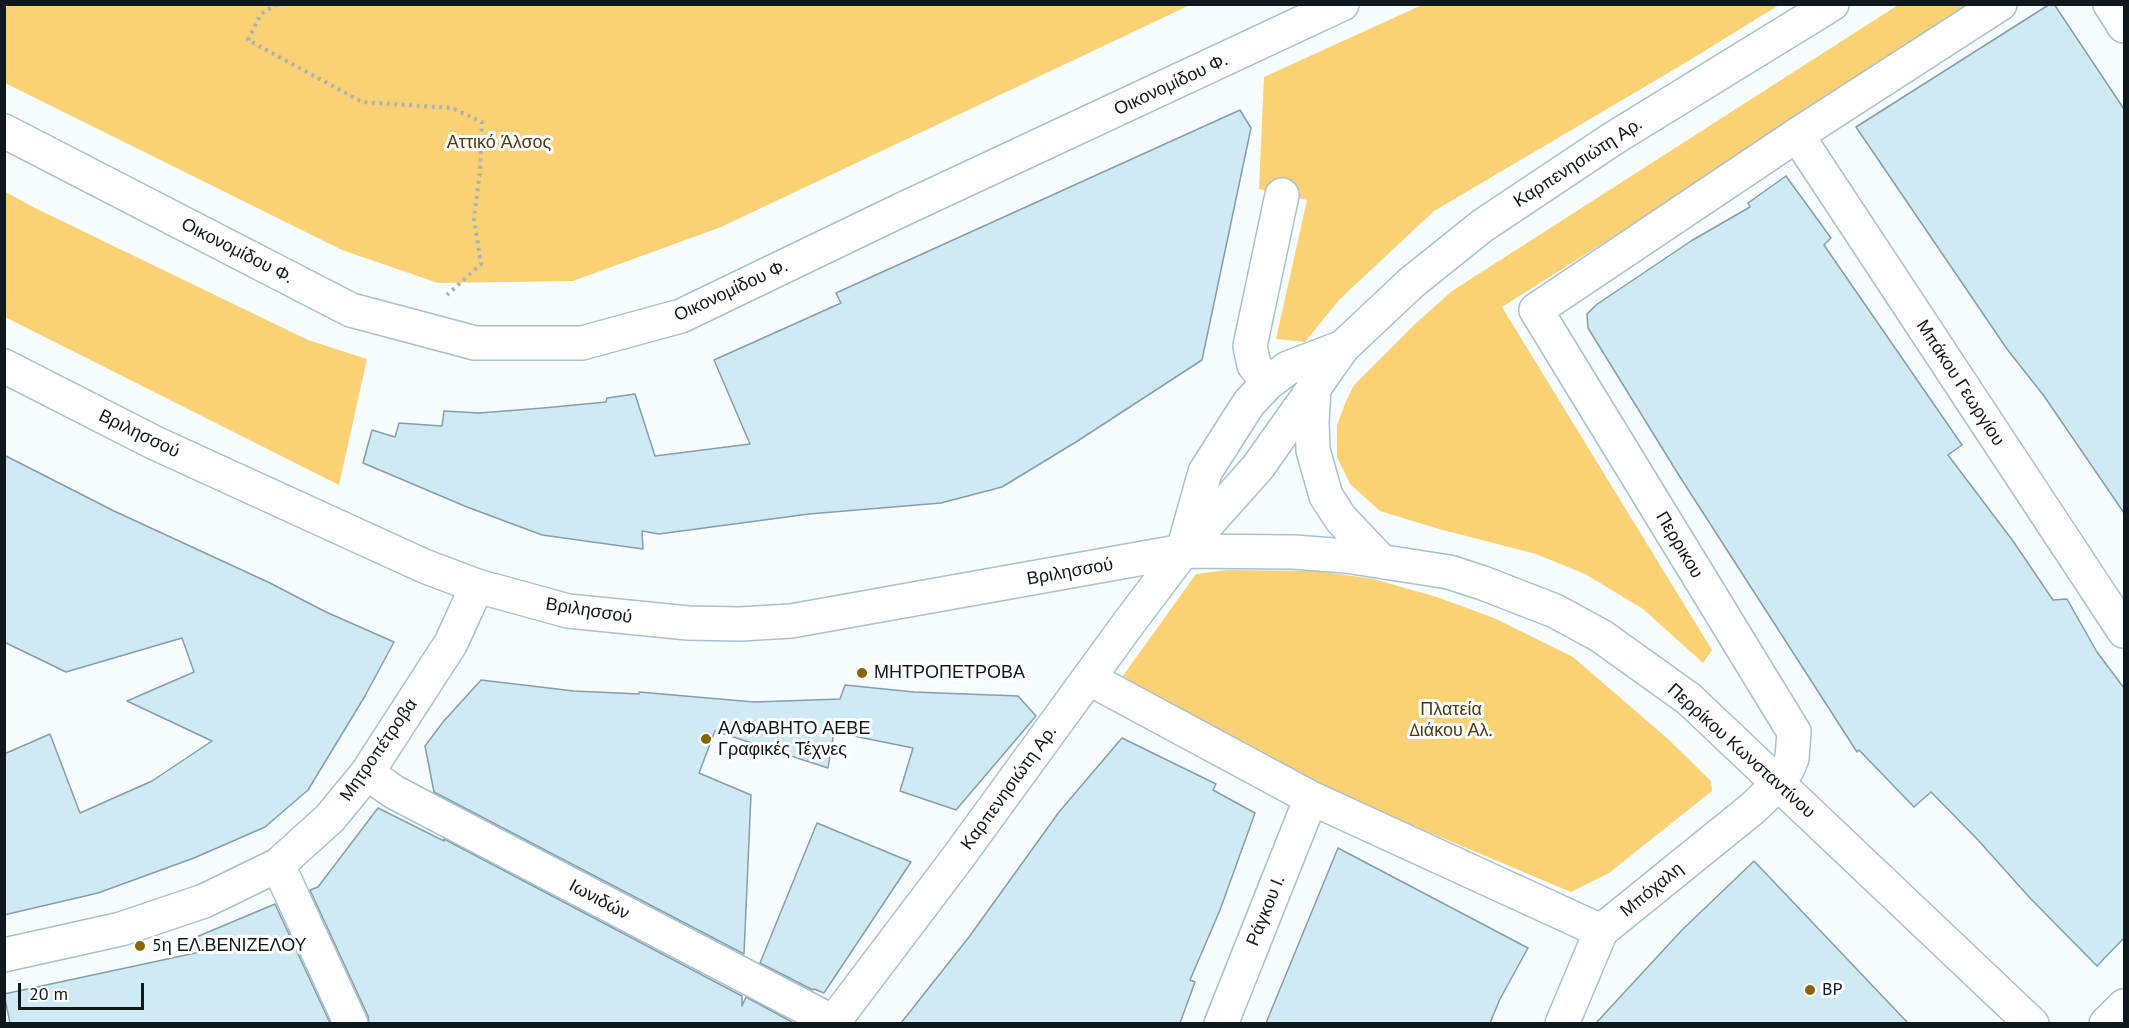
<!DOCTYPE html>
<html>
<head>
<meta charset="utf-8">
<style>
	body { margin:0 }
	#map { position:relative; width:2129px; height:1028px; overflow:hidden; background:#f7fcff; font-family:"PT Sans",sans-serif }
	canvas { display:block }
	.frame { position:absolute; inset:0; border:6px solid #0f181c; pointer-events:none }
	.scale { position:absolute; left:18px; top:983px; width:126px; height:27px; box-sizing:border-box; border:3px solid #0f181c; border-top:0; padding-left:8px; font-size:18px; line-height:21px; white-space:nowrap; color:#0f181c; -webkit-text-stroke:4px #fff; paint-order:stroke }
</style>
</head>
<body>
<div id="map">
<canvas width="2129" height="1028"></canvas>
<div class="frame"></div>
<div class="scale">20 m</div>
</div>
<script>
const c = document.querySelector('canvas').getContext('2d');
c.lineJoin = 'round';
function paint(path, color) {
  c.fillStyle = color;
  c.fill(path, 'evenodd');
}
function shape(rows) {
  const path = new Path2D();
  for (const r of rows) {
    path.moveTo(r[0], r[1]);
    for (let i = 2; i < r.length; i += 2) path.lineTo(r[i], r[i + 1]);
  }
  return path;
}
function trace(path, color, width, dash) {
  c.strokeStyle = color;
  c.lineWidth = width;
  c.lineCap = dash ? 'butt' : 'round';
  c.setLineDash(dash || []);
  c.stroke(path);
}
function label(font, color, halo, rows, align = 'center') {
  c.font = font + ' "PT Sans",sans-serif';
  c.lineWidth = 6;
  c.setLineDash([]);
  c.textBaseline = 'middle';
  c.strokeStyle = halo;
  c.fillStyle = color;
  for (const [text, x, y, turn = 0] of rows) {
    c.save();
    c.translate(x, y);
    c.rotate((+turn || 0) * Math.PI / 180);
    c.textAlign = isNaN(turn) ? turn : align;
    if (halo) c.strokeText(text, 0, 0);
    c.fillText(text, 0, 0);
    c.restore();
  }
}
paint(shape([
	[4,5,5,4,1190,5,721,227,573,281,438,283,342,250,5,83],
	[1422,5,1779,5,1685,63,1434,211,1339,300,1305,342,1276,339,1307,200,1259,189,1264,77],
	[1898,5,1980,5,1502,307,1712,650,1703,663,1643,609,1585,574,1536,554,1439,529,1380,511,1350,484,1337,457,1337,425,1346,401,1354,385,1415,324,1452,291],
	[4,191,35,208,308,340,367,359,339,485,5,317],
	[1227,570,1318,571,1373,579,1437,597,1494,618,1573,657,1668,739,1711,781,1712,791,1609,873,1571,892,1319,786,1117,684,1196,574]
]), '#fad175');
const building = shape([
	[2050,4,2054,4,2124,109,2124,513,2044,396,2007,349,1856,127,2050,4],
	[1240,110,1251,128,1202,360,1076,442,1002,487,941,503,809,514,659,534,642,531,643,549,542,535,467,507,363,463,372,430,395,437,399,423,442,426,444,411,479,413,543,408,606,402,607,398,635,394,655,456,750,444,714,360,841,303,836,293,1240,110],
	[1786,176,1831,238,1824,245,1962,445,1948,455,2013,541,2053,600,2067,599,2097,652,2124,688,2124,938,2097,966,2030,898,1978,840,1931,792,1914,807,1859,750,1857,752,1680,477,1588,328,1587,314,1596,305,1691,241,1750,207,1748,203,1786,176],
	[4,455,114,511,270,583,326,612,394,642,365,696,308,790,265,827,194,858,98,893,4,915,4,754,50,734,80,813,152,781,212,741,127,701,194,672,182,638,66,672,4,642,4,455],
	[481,680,574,691,639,694,639,692,754,702,840,699,845,685,914,692,1018,696,1036,716,956,810,900,791,913,748,834,732,828,768,715,731,699,773,751,795,744,954,434,792,425,746,443,722,481,680],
	[1122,738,1216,784,1213,790,1255,813,1220,910,1190,980,1195,982,1180,1023,901,1023,969,937,1059,812,1122,738],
	[378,808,444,841,444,839,742,996,742,1006,746,997,792,1022,790,1023,369,1023,368,1016,310,890,318,887,378,808],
	[817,823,911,862,824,993,814,989,813,990,760,963,817,823],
	[1338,848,1528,948,1500,999,1490,1023,1266,1023,1338,848],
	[1754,861,1908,1023,1596,1023,1682,930,1754,861],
	[275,904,330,1023,10,1023,4,994,200,952,194,938,275,904]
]);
paint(building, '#cfe9f5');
trace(building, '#869eaa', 1.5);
const minor = shape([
	[2110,4,2124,26],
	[4,131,351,310,475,343,582,343,681,316,901,210,1342,4],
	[1797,135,2124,631],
	[1268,383,1254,365,1250,346,1282,195],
	[1184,547,1205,472,1249,403,1268,383,1288,368,1343,347],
	[1090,679,1311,798,1601,931],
	[367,773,394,792,833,1022],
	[278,865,351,1024],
	[4,955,121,929,204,901,278,865,330,818,367,773,451,643,477,586],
	[832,1024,959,856,1128,624,1183,551,1258,467,1343,347,1411,283,1482,226,1614,138,1832,4],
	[1221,1024,1311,798],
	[1562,1024,1601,931,1753,808,1778,784,1788,768,1792,758,1794,732,1536,310,1797,135,2000,4],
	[2106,1024,2124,1006]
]);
const major = shape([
	[4,366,155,443,424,566,477,586,568,611,688,623,740,624,791,621,1183,551,1294,552,1346,556,1449,572,1483,583,1555,611,1601,636,1689,699,2032,1024],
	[1314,388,1312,422,1313,450,1326,496,1341,519,1381,561]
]);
trace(minor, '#a8c1ce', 36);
trace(major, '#a8c1ce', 36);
trace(shape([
	[277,4,261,14,248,40,362,102,452,108,482,122,480,171,474,219,481,264,447,295]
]), '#acb2b5', 4, [3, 4.5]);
trace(minor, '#fff', 33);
trace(major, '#fff', 33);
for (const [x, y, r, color] of [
	[862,673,6,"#876601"],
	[706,739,6,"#876601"],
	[140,946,6,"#876601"],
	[1810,990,6,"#876601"]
]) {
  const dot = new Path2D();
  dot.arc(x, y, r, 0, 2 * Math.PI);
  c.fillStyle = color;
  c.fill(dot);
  trace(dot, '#fff', 2);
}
label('18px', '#0f181c', '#fff', [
	["Οικονομίδου Φ.",1171,85,-25],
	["Καρπενησιώτη Αρ.",1578,163,-33],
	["Οικονομίδου Φ.",237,251,27],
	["Οικονομίδου Φ.",731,291,-25],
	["Μπάκου Γεωργίου",1960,383,57],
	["Βριλησσού",139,434,26],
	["Περρικου",1679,545,59],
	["Βριλησσού",1070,572,-10],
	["Βριλησσού",589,611,9],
	["Μητροπέτροβα",379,750,-55],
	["Περρίκου Κωνσταντίνου",1741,751,42],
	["Καρπενησιώτη Αρ.",1009,788,-54],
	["Μπόχαλη",1652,890,-39],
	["Ιωνιδών",599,900,28],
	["Ράγκου Ι.",1266,911,-68]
]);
label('18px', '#4c3c14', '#fff', [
	["Αττικό Άλσος",499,143],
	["Πλατεία",1451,710],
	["Διάκου Αλ.",1451,731]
]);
label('18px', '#0f181c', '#fff', [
	["ΜΗΤΡΟΠΕΤΡΟΒΑ",874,673],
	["ΑΛΦΑΒΗΤΟ ΑΕΒΕ",718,729],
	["Γραφικές Τέχνες",718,750],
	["5η ΕΛ.ΒΕΝΙΖΕΛΟΥ",152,946],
	["BP",1822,990]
], 'left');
</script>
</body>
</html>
